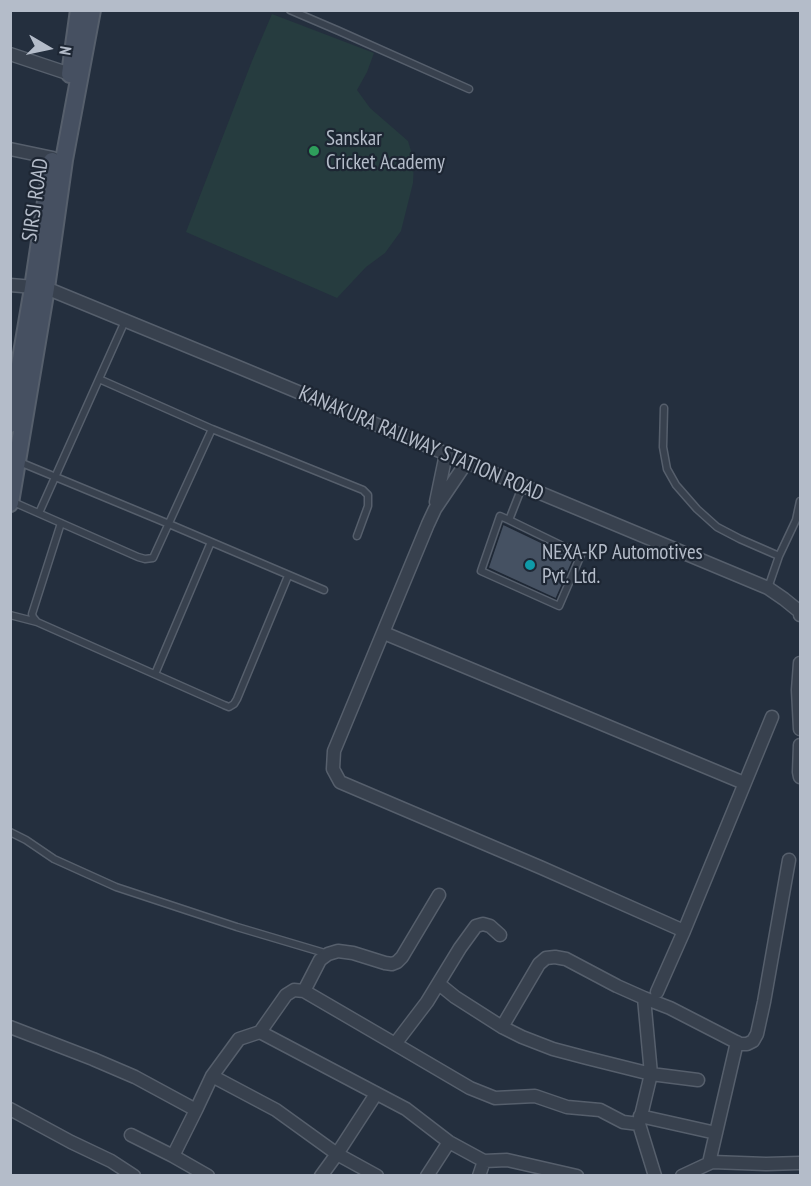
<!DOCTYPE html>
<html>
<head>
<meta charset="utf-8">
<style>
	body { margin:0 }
	#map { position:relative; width:811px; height:1186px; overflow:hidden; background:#242f3e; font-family:"PT Sans Narrow",sans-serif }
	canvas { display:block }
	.frame { position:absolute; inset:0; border:12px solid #b4bcc9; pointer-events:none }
	.north { position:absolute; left:18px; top:18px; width:60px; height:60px; -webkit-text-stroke:4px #1d2633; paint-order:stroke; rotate:99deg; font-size:16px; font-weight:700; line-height:24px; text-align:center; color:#b4bcc9 }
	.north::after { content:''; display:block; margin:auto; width:21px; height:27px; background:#b4bcc9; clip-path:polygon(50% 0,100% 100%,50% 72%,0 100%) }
</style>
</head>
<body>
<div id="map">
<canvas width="811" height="1186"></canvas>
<div class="frame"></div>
<div class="north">N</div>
</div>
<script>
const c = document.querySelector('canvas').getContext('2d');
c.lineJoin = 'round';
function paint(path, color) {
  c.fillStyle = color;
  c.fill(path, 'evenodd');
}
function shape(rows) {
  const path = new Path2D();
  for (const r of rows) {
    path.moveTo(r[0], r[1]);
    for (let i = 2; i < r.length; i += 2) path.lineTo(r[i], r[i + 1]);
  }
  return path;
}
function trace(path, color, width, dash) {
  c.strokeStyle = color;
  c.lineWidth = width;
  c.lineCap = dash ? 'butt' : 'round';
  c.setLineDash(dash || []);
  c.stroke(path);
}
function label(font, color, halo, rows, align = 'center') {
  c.font = font + ' "PT Sans Narrow",sans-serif';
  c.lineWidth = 4.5;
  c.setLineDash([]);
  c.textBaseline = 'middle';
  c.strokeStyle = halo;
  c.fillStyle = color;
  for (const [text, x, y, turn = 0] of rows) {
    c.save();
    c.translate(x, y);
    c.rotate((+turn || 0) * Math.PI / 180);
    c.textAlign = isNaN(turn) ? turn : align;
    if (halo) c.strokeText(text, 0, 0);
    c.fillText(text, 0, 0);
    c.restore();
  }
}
paint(shape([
	[272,14,374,53,367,72,357,90,370,108,408,141,414,161,413,183,401,231,385,253,366,267,337,298,186,232,252,61]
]), '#263c3f');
const building = shape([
	[503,524,574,558,556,599,488,568,503,524]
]);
paint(building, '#455162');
trace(building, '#1f2835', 1.5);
const lane = shape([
	[290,10,339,31,469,89],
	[125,321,99,379,212,429,363,490,368,495,368,506,357,536],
	[664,408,663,447,667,469,676,485,697,509,717,527,740,539,779,556],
	[17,461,169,524,324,590],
	[11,501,138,557,145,559,153,558,212,429],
	[39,513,99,379],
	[509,520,500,516,481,571,559,606,581,555,509,520,522,487],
	[61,523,32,614,33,617,37,622,224,705,229,707,234,704,237,699,288,576],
	[768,588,779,556,796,520,800,501],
	[10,615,37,622],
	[155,674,211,542],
	[10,832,26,840,54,859,116,887,237,927,328,954]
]);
const street = shape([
	[10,54,70,74],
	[10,149,53,158],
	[10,285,46,288,243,369,768,588,784,599,800,612,800,615],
	[466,463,435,509,428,524,334,751,333,769,340,782,542,868,684,931],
	[436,502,446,454],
	[384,633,744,783],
	[800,663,798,690,800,729],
	[800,745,799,772,800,777],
	[304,991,320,960,328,954,338,951,353,953,385,963,392,964,397,962,402,957,439,895],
	[657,992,684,931,772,717],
	[644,998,670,1008,740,1044,747,1044,753,1041,757,1034,764,1002,789,860],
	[10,1027,93,1059,135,1077,196,1110,212,1076,239,1039,260,1032,286,995,294,990,304,991,395,1044,427,1002,460,948,476,926,483,924,490,926,500,935],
	[502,1027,522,1037,553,1049,587,1058,651,1074,698,1080],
	[260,1032,406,1109,449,1142,484,1161],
	[395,1044,470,1088,495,1098,535,1096,567,1107,600,1110,623,1122,639,1124,651,1074,644,998,617,986,566,959,555,957,546,958,539,964,502,1027,455,997,439,984],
	[212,1076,276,1110,337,1154,377,1176],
	[10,1109,71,1142,111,1161,134,1176],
	[640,1116,716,1133],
	[639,1124,655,1176],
	[131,1135,173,1156,208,1176],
	[173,1156,196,1110],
	[709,1163,737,1042],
	[321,1176,337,1154,376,1094],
	[427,1176,449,1142],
	[479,1176,484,1161,507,1160,577,1176],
	[682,1176,712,1162,766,1164,800,1163]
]);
const secondary = shape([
	[70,74,79,10],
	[10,424,33,288,52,161],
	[10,503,46,288,64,160,92,10]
]);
trace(lane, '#565f6c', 9);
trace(street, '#565f6c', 15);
trace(secondary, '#565f6c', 20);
trace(lane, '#38414e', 6);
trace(street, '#38414e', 12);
trace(secondary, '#465061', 16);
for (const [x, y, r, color] of [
	[314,151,6,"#2e9e5b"],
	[530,565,6,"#0f9aa8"]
]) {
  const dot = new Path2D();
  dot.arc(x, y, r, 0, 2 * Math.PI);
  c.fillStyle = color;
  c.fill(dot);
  trace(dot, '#1d2633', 2);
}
label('21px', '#b4bcc9', '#1d2633', [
	["Sanskar",326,139],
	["Cricket Academy",326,163],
	["NEXA-KP Automotives",542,553],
	["Pvt. Ltd.",542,577]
], 'left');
label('21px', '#b4bcc9', '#1d2633', [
	["SIRSI ROAD",36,200,-82],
	["KANAKURA RAILWAY STATION ROAD",421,444,23]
]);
</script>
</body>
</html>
